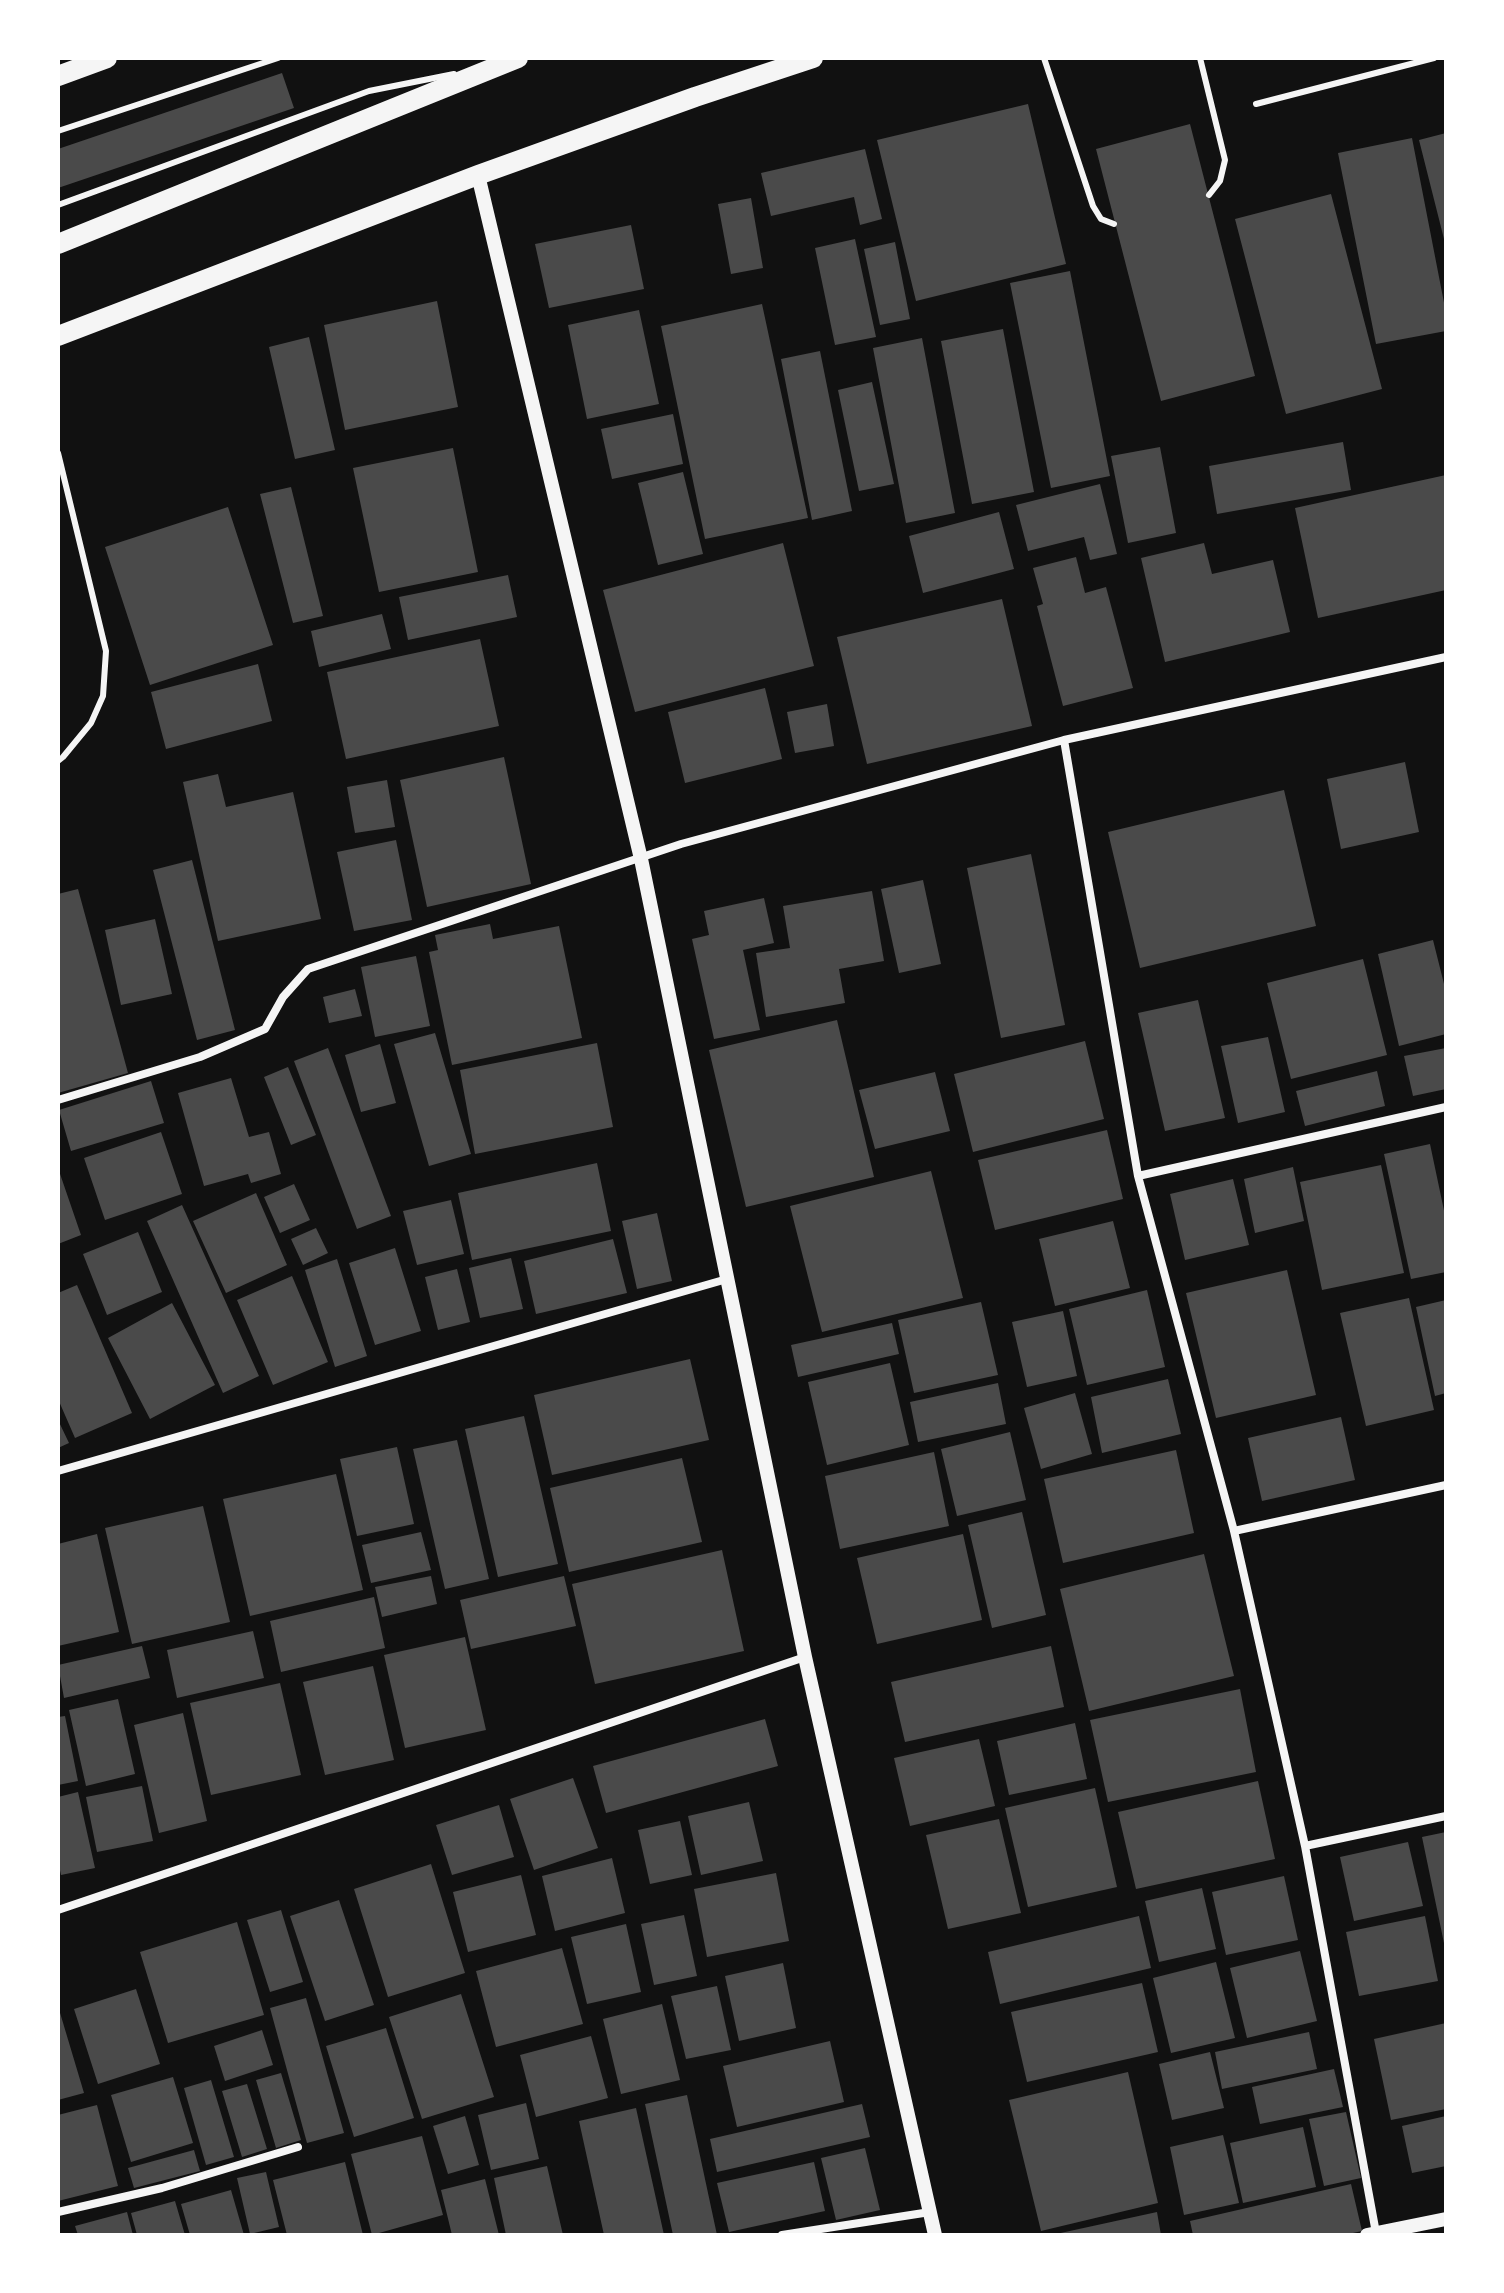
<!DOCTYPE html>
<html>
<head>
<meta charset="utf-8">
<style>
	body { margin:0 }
	#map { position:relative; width:1504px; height:2293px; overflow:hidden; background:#111; font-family:"IBM Plex Sans",sans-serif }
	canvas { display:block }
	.frame { position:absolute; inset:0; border:60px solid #fff; pointer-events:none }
</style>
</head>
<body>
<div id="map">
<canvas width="1504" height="2293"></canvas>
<div class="frame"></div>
</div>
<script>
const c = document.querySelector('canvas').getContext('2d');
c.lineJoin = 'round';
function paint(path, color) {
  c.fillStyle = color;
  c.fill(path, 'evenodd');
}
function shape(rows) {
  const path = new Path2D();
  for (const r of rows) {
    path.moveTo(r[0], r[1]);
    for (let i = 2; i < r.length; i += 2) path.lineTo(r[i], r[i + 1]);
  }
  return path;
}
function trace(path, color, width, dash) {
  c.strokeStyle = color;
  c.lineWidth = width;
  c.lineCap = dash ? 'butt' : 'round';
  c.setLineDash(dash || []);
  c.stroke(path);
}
paint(shape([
	[282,73,294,108,58,188,58,149],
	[1028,104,1066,264,916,301,877,140],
	[1190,124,1255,376,1161,401,1096,149],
	[1446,133,1446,243,1445,243,1419,140],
	[1412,138,1446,313,1446,331,1376,344,1338,153],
	[865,149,882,219,860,225,854,197,771,216,761,173],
	[1331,194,1382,389,1286,414,1235,219],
	[751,198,763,268,731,274,718,204],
	[631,225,644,289,549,308,535,244],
	[855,239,876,337,835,345,815,248],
	[895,242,910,319,880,325,864,249],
	[1070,271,1110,476,1051,488,1010,283],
	[437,301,458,407,345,430,324,325],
	[762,304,808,518,705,539,661,326],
	[639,310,659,404,587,419,568,325],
	[1003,329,1034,492,972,504,941,341],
	[309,337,335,450,295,459,269,347],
	[922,338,955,513,906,523,873,348],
	[820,351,852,511,812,520,781,359],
	[872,382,894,484,859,491,838,390],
	[673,414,683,464,612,479,601,429],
	[1343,442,1351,490,1217,514,1209,466],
	[1160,447,1176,533,1128,543,1111,456],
	[453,448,478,572,379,592,353,468],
	[683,472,703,554,658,565,638,483],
	[1446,475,1446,590,1318,618,1295,508],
	[1100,484,1117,554,1090,560,1084,537,1028,551,1016,505],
	[291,487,323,616,293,623,260,494],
	[228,507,273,645,150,685,105,547],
	[999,512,1014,569,923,593,909,536],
	[783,543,814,666,635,712,603,590],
	[1204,543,1212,574,1273,560,1290,632,1165,662,1141,558],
	[1076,557,1085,593,1106,587,1133,688,1063,706,1037,606,1043,604,1033,568],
	[508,575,517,617,408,640,399,597],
	[1002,599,1032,726,867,764,837,637],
	[382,614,391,649,319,667,311,631],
	[480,639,499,726,346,759,327,672],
	[258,664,272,721,166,749,151,692],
	[765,688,782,759,685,783,668,712],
	[827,704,834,746,795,753,787,712],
	[504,757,531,884,427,907,400,780],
	[1405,762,1419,832,1341,849,1327,779],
	[218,774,226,807,293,792,321,919,218,941,183,782],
	[387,780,395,827,355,833,347,787],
	[1284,790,1316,926,1140,968,1108,832],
	[396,840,412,920,354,931,337,852],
	[1031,854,1065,1025,1001,1038,967,868],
	[192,860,235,1030,197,1040,153,870],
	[923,880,941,964,899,973,881,889],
	[78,889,128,1073,58,1093,58,894],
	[872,891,884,961,839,969,845,1003,766,1017,756,953,790,948,783,906],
	[764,898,774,943,743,950,760,1030,714,1039,692,939,709,935,704,911],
	[155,919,172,994,121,1005,105,930],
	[490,924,493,939,559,926,582,1038,452,1065,429,952,438,950,435,935],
	[1433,940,1446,992,1446,1034,1399,1046,1378,954],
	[416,956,430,1026,375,1037,361,967],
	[1363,959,1387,1055,1291,1079,1267,983],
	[355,989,362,1016,329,1023,323,997],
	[1198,1000,1225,1118,1165,1131,1138,1013],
	[837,1020,874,1177,746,1207,709,1050],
	[435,1033,471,1154,429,1166,394,1044],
	[1268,1037,1285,1112,1238,1123,1221,1046],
	[1085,1041,1104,1119,973,1152,954,1074],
	[597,1043,613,1127,475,1154,460,1070],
	[380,1044,396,1103,361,1112,345,1055],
	[328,1048,391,1216,357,1229,294,1061],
	[1446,1048,1446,1089,1413,1096,1404,1056],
	[288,1067,316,1135,291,1145,264,1077],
	[1377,1071,1385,1106,1305,1126,1296,1091],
	[935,1072,950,1131,875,1149,859,1090],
	[231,1078,249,1137,269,1132,281,1174,251,1183,248,1174,204,1186,178,1093],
	[151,1081,164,1123,71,1151,59,1110],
	[1107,1130,1123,1199,995,1230,978,1160],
	[161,1132,182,1194,105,1220,84,1158],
	[1430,1144,1446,1220,1446,1272,1411,1279,1384,1154],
	[597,1163,611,1231,472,1260,458,1193],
	[1381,1165,1404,1273,1322,1290,1300,1182],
	[1293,1167,1304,1221,1255,1233,1244,1179],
	[58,1168,81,1235,58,1244],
	[931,1171,963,1298,822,1332,790,1206],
	[1233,1179,1249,1245,1185,1260,1170,1194],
	[294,1184,310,1220,280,1233,264,1197],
	[256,1193,287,1265,226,1293,193,1221],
	[451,1200,464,1254,417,1265,403,1211],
	[182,1205,259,1376,223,1393,147,1221],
	[657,1213,672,1281,637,1289,622,1221],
	[1113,1221,1130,1288,1055,1306,1039,1239],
	[316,1228,328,1253,303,1265,291,1239],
	[138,1232,162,1292,107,1315,83,1254],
	[613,1239,627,1293,536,1314,524,1261],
	[395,1248,421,1331,375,1345,349,1263],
	[511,1258,523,1309,480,1318,469,1268],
	[337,1259,367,1356,335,1367,305,1270],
	[457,1269,470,1322,438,1330,425,1277],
	[1287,1270,1316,1395,1216,1418,1186,1293],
	[292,1276,328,1362,273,1385,237,1300],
	[77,1285,132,1413,75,1438,58,1399,58,1293],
	[1147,1290,1165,1367,1087,1385,1069,1309],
	[1409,1298,1434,1410,1366,1426,1340,1313],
	[1446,1300,1446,1393,1435,1396,1416,1307],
	[981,1302,998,1375,914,1393,898,1320],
	[172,1303,215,1385,150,1419,108,1338],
	[1063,1311,1077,1376,1027,1387,1012,1322],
	[892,1323,899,1354,798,1377,791,1345],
	[690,1359,709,1440,552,1475,534,1395],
	[890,1363,909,1445,827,1465,808,1382],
	[1168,1379,1181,1434,1102,1453,1091,1397],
	[998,1383,1006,1424,918,1442,910,1402],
	[1075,1393,1092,1454,1041,1469,1024,1408],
	[524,1416,558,1564,498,1577,465,1429],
	[1341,1417,1355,1480,1262,1501,1248,1438],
	[58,1420,69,1443,58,1448],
	[1010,1432,1026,1500,957,1516,941,1449],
	[457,1440,489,1579,445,1589,413,1449],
	[397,1447,414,1524,357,1536,340,1459],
	[1176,1450,1194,1533,1063,1563,1044,1479],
	[934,1452,949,1526,840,1549,825,1476],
	[682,1458,702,1542,569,1572,550,1488],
	[336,1474,363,1590,250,1616,223,1499],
	[203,1506,230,1622,132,1644,105,1528],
	[1022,1512,1046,1615,992,1628,968,1525],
	[421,1532,431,1570,371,1583,362,1545],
	[97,1534,119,1632,58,1646,58,1544],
	[963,1534,982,1620,877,1644,857,1558],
	[722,1550,744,1651,595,1684,572,1584],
	[1204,1554,1234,1676,1089,1711,1060,1589],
	[431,1576,437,1604,382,1617,375,1587],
	[564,1576,576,1626,471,1649,460,1600],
	[374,1597,385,1648,281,1672,270,1621],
	[253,1631,264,1678,177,1698,167,1650],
	[465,1637,486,1730,405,1748,384,1655],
	[142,1646,150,1678,64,1698,58,1665],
	[1051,1646,1064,1707,905,1742,891,1682],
	[373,1666,394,1760,325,1775,303,1682],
	[280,1683,301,1775,211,1795,190,1703],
	[1240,1689,1256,1772,1108,1802,1090,1720],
	[118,1699,135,1774,86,1786,69,1710],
	[183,1713,207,1821,159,1833,134,1725],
	[65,1716,78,1781,58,1785,58,1717],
	[765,1719,778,1766,606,1813,593,1766],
	[1075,1723,1087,1779,1009,1795,997,1741],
	[979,1739,995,1806,910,1826,894,1758],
	[573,1778,598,1848,534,1870,510,1799],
	[1258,1781,1275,1859,1136,1889,1118,1812],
	[142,1786,153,1841,97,1852,86,1797],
	[1095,1788,1117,1887,1028,1907,1005,1808],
	[78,1792,95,1868,61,1875,58,1861,58,1797],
	[749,1802,763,1861,701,1875,688,1816],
	[499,1805,514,1857,452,1875,436,1825],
	[999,1819,1021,1913,948,1929,926,1835],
	[680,1821,692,1875,650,1884,638,1830],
	[1446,1832,1446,1948,1445,1948,1422,1837],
	[1408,1842,1423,1906,1354,1921,1340,1857],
	[612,1858,625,1913,555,1931,542,1876],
	[431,1864,465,1973,388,1997,354,1889],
	[776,1873,789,1941,707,1957,694,1889],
	[521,1875,536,1935,468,1952,453,1892],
	[1284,1876,1298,1940,1226,1955,1212,1892],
	[1202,1888,1216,1949,1159,1962,1145,1901],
	[339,1900,374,2005,325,2021,290,1916],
	[281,1910,303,1982,270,1992,247,1920],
	[684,1915,697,1976,654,1985,641,1924],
	[1139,1916,1151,1968,1000,2004,988,1952],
	[1425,1916,1438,1981,1359,1996,1346,1932],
	[237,1922,264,2015,168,2043,140,1952],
	[626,1924,641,1992,587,2004,571,1937],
	[562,1948,583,2024,496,2047,476,1971],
	[1300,1951,1317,2021,1247,2038,1230,1968],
	[1216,1962,1235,2038,1171,2053,1153,1978],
	[783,1963,796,2028,739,2041,725,1976],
	[1142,1983,1158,2052,1027,2082,1011,2012],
	[717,1986,731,2050,686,2059,671,1996],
	[136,1989,160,2064,98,2084,74,2009],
	[461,1994,494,2097,422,2119,389,2017],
	[306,1998,344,2133,307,2143,270,2008],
	[662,2004,680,2080,621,2094,603,2019],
	[58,2006,84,2093,58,2100],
	[1446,2023,1446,2109,1391,2120,1374,2039],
	[386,2028,414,2118,354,2137,326,2046],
	[262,2030,273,2065,225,2081,214,2046],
	[1309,2032,1317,2069,1222,2089,1215,2052],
	[591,2036,608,2098,536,2117,520,2055],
	[830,2041,844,2102,737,2127,723,2066],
	[1210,2052,1224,2108,1172,2120,1159,2064],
	[1334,2069,1343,2107,1260,2124,1252,2087],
	[1128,2072,1158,2203,1041,2231,1009,2100],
	[281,2073,301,2140,276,2148,256,2080],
	[173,2077,193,2143,131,2162,111,2095],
	[211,2080,234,2157,206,2165,184,2088],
	[247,2084,267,2149,242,2157,222,2091],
	[687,2095,717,2235,673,2235,645,2104],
	[526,2103,539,2159,491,2170,478,2115],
	[862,2104,870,2137,717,2172,710,2139],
	[97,2105,118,2186,58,2201,58,2115],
	[636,2108,664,2235,604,2235,579,2121],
	[1346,2112,1361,2178,1324,2186,1309,2119],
	[465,2116,479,2165,448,2174,433,2126],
	[1446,2116,1446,2166,1412,2173,1402,2126],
	[1303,2127,1316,2187,1243,2203,1230,2143],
	[1223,2135,1239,2203,1184,2215,1170,2147],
	[422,2136,443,2215,372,2235,351,2154],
	[865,2148,880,2210,836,2220,821,2158],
	[194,2150,200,2171,134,2188,128,2168],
	[345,2162,363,2235,287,2235,273,2180],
	[814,2162,825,2211,729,2232,717,2183],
	[547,2166,563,2235,506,2235,494,2178],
	[266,2172,279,2227,250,2234,237,2178],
	[485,2179,499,2235,452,2235,441,2190],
	[1351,2184,1362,2231,1344,2235,1193,2235,1190,2221],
	[231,2190,244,2235,190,2235,181,2204],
	[175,2201,185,2235,137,2235,131,2213],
	[127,2212,133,2235,78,2235,75,2226],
	[1157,2212,1161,2235,1056,2235,1056,2234]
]), '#4a4a4a');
trace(shape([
	[1044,58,1093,206,1101,219,1114,224],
	[1200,58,1225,160,1220,181,1209,195],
	[1256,104,1434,58],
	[58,131,278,58],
	[58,205,369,91,454,74],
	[58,453,106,651,103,696,91,723,63,757,58,761]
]), '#f5f5f5', 6);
trace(shape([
	[1064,740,1138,1176,1234,1531,1305,1846,1376,2233],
	[58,1100,200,1057,265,1029,283,997,308,969,681,844,1064,740,1446,657],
	[1138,1176,1446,1107],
	[58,1471,727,1279],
	[1234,1531,1446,1485],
	[1305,1846,1446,1816],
	[58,1910,805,1657],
	[58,2212,162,2188,298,2147],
	[782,2235,930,2212]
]), '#f5f5f5', 8);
trace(shape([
	[478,175,641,859,805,1657,935,2235],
	[1367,2235,1446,2219]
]), '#f5f5f5', 14);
trace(shape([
	[58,76,107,58],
	[58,244,518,58],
	[58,336,478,175,695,97,813,58]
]), '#f5f5f5', 20);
</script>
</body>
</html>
